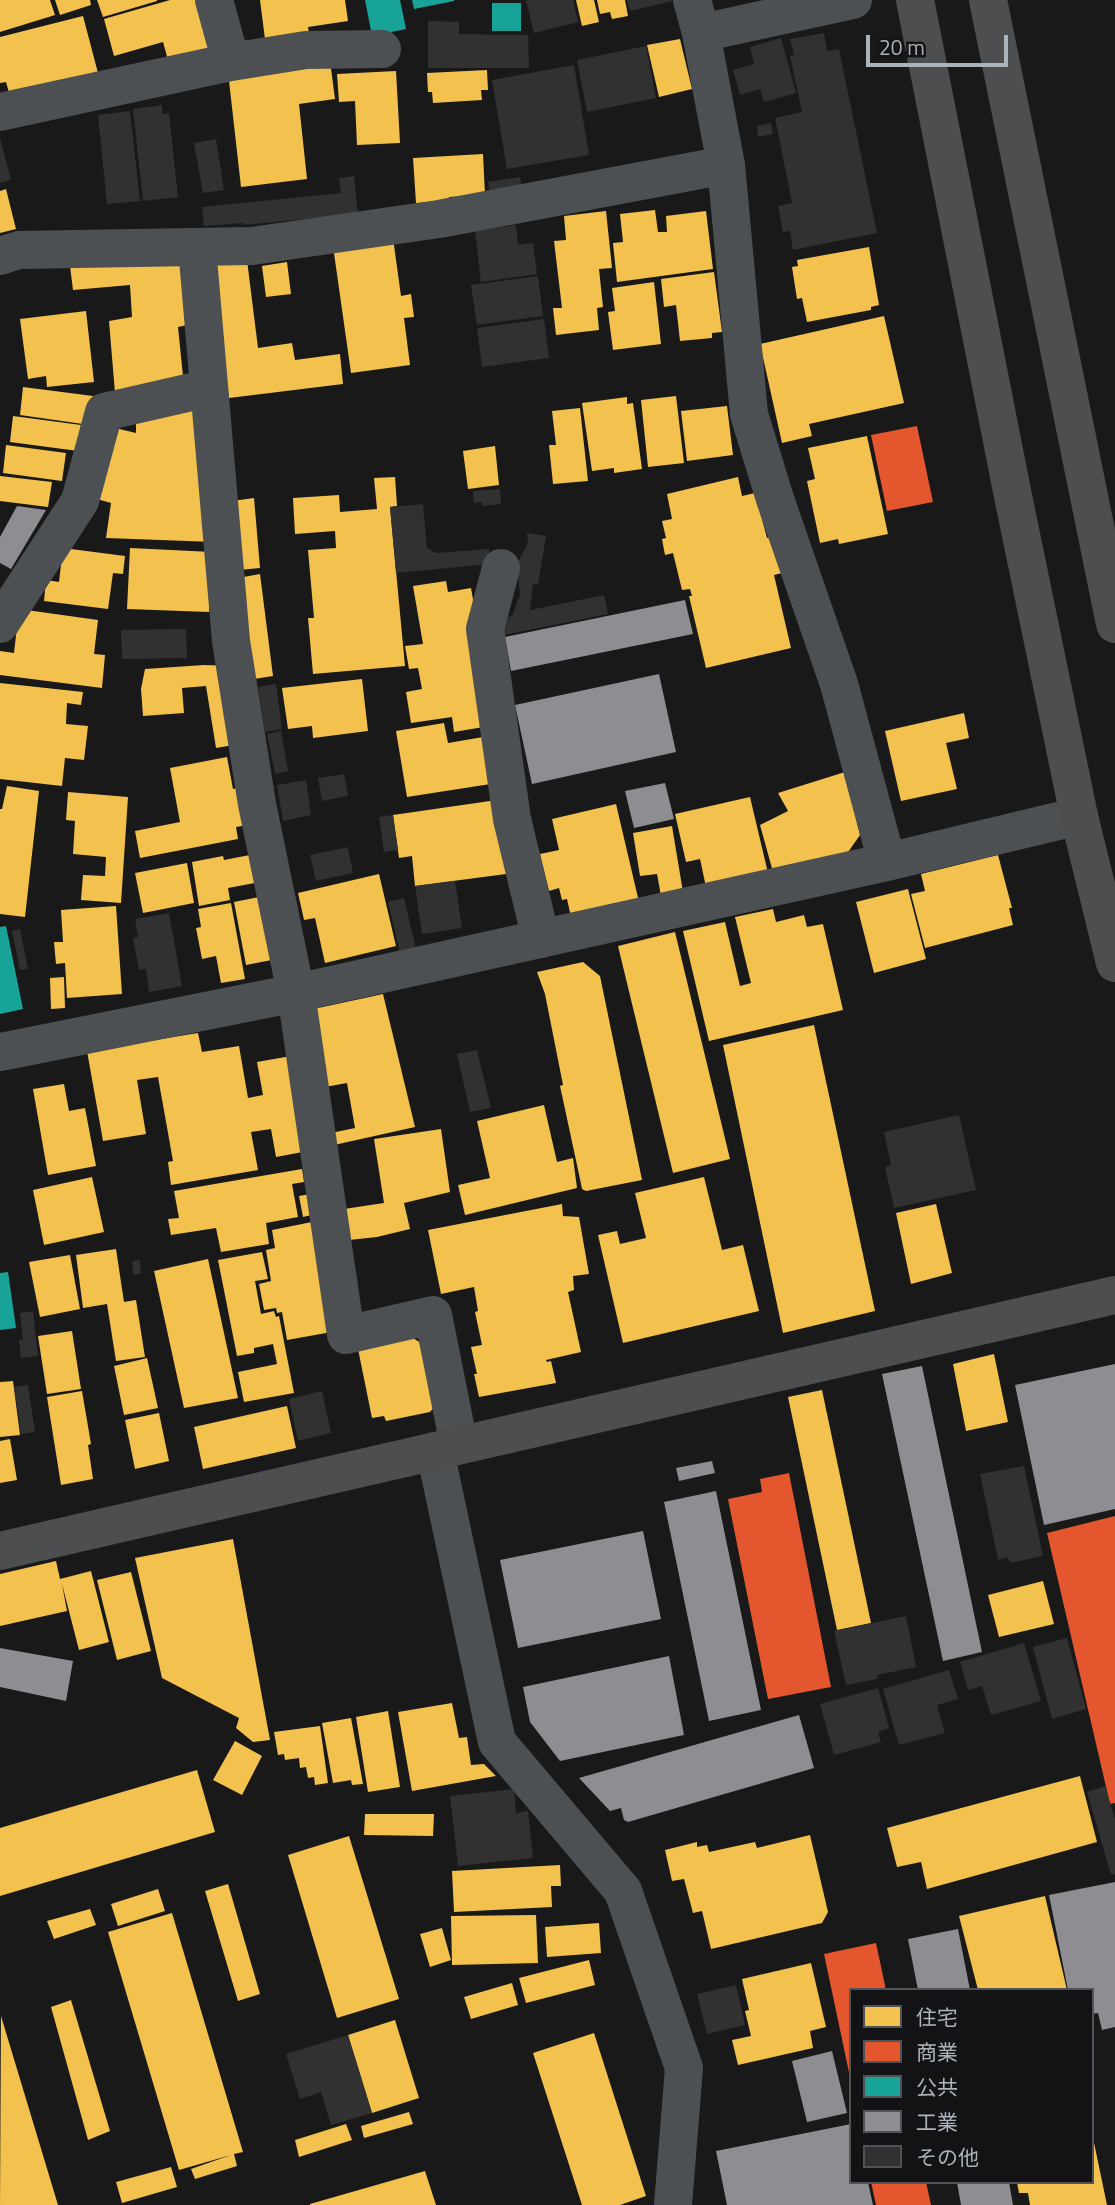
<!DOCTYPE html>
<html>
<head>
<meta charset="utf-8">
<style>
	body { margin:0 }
	#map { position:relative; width:1115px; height:2205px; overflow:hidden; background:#191919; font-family:"Titillium Web","Noto Sans JP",sans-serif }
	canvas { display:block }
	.legend { position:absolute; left:849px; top:1988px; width:245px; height:196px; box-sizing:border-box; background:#131315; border:2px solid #4f5357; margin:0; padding:9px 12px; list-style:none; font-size:21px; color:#aab2ba }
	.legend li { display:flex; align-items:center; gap:14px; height:35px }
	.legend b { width:35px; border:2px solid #4f5357 }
	.scale { position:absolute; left:866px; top:35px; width:142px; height:32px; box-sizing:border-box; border:4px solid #aab2ba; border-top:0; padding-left:9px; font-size:21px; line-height:24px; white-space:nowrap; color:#aab2ba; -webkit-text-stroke:5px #131315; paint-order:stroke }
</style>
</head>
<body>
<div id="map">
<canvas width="1115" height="2205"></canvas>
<ul class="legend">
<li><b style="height:19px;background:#f2c14e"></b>住宅</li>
<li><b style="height:19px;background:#e4572e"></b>商業</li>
<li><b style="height:19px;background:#17a398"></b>公共</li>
<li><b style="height:19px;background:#8d8d92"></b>工業</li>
<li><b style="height:19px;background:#313131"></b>その他</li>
</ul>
<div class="scale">20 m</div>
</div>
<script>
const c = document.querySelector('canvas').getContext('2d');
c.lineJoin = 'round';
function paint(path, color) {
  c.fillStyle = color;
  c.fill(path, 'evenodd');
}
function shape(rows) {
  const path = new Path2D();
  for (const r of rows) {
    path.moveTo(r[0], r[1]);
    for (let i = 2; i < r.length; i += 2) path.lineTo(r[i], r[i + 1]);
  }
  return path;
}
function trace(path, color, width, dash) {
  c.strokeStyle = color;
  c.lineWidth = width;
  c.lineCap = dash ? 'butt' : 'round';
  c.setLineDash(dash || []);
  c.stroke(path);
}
paint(shape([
	[0,0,50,0,55,15,0,32],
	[55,0,90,0,91,5,60,15],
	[97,0,157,0,157,1,103,17],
	[170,0,199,0,213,47,168,60,163,42,114,56,104,19],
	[260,0,345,0,348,21,308,27,310,40,266,47],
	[576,0,594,0,599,22,582,26],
	[597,0,625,0,628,16,612,19,610,12,600,14],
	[83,16,98,73,10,96,6,82,0,83,0,37],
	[680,39,692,89,659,97,647,45],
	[330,61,335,99,299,104,307,179,241,187,228,72],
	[487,70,488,90,481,90,482,100,433,103,432,92,428,92,427,73],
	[396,71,400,143,357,145,355,101,339,102,337,74],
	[483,154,485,195,449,197,449,201,416,203,413,158],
	[6,189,16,229,0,233,0,191],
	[655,210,658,232,667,232,666,216,706,211,713,269,617,282,613,243,623,242,620,214],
	[606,211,612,268,599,269,603,307,597,308,599,330,556,335,553,308,562,308,554,241,566,240,564,216],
	[393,238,401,296,411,294,414,317,404,318,410,365,351,373,333,246],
	[869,247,879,305,871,307,871,310,807,322,802,298,797,299,792,267,798,266,797,260],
	[184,250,192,324,178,327,183,376,115,393,109,321,132,317,130,285,73,290,69,258],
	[247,260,258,348,292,343,295,360,340,354,343,384,229,398,211,264],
	[287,262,291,294,266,297,262,266],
	[714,272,722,332,712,333,712,338,680,341,676,305,664,307,661,279],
	[654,282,661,344,613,350,608,312,615,311,612,288],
	[86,311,94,382,47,387,46,376,28,379,20,319],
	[884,316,904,403,809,424,812,436,782,443,760,344],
	[23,387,93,396,90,425,20,415],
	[201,391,214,542,106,538,111,503,90,497,107,426,136,433,136,405],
	[676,396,684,463,648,467,641,400],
	[627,397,627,404,633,403,642,469,614,473,614,468,592,471,582,403],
	[727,406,733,455,687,461,681,411],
	[580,408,588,481,553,484,549,445,556,445,552,411],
	[13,416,81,425,78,451,10,442],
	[867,436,888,534,839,544,838,539,820,543,807,481,815,479,808,448],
	[6,445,66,453,62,481,3,473],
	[495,446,499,485,468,489,463,451],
	[0,476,52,482,48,507,0,501],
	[395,477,397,506,390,507,405,666,313,674,308,618,314,618,308,550,336,548,335,531,295,534,293,498,339,495,340,512,377,509,374,478],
	[738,477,742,496,755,493,767,538,773,536,782,573,774,575,791,648,706,668,689,596,692,596,690,589,682,590,673,553,665,555,662,539,666,538,662,521,672,519,667,494],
	[254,498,260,568,239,570,232,501],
	[63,548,125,556,123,574,113,573,108,609,44,601,46,580,59,582],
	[130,548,212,552,209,612,127,609],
	[260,574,273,676,254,679,238,578],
	[446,581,448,592,471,588,495,725,454,732,452,717,411,723,406,692,422,689,418,668,409,669,405,646,423,644,413,586],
	[19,609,98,620,94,654,105,655,102,688,0,675,0,651,14,653],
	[204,665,234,666,245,743,216,748,206,686,182,688,184,713,143,716,141,689,145,669],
	[362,679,368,731,313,738,312,726,288,729,282,688],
	[0,683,83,692,81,705,67,703,66,724,88,726,84,760,65,758,62,786,0,779],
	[964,713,969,738,946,743,957,789,901,801,885,731],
	[444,723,448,743,489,736,497,783,407,797,396,731],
	[227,757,233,789,241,787,248,825,236,827,238,839,140,858,135,831,180,822,170,768],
	[845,772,860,835,846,855,773,872,760,825,788,811,778,793],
	[7,786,39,791,25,917,0,914,0,809,2,809],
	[68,792,128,797,121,903,81,900,83,875,105,876,106,857,73,854,75,821,66,820],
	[750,797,768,873,706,887,700,859,686,862,675,814],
	[497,800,506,874,415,886,412,856,399,858,393,815],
	[616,804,639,902,571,917,567,899,562,900,559,888,549,891,540,854,559,850,552,819],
	[672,826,683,892,661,896,657,874,640,876,633,833],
	[255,854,260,882,228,888,230,900,199,906,192,862,223,856,224,860],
	[998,855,1012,908,1009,908,1013,925,925,948,911,894,925,891,921,874],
	[187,863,194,903,143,913,135,873],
	[379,874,396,946,325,963,315,918,304,920,298,893],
	[908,889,926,959,874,973,856,902],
	[274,894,282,958,246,965,234,902],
	[231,903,245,979,221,983,216,956,202,959,196,928,201,927,198,909],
	[116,906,122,994,67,998,65,963,56,964,54,942,63,942,61,910],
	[773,909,776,922,804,915,807,927,823,924,843,1010,709,1041,683,931,725,922,740,986,751,983,735,917],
	[675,932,730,1159,673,1173,618,946],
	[583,962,600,976,642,1180,586,1191,582,1189,580,1179,560,1086,563,1085,545,994,537,972],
	[64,977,65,1008,51,1009,50,978],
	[383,994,415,1127,334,1145,331,1133,355,1128,347,1083,325,1087,309,1010],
	[814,1025,875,1311,783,1333,723,1045],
	[198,1033,202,1052,239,1046,248,1098,263,1095,257,1062,291,1056,308,1151,276,1157,271,1129,251,1132,258,1170,171,1185,168,1162,173,1161,158,1077,137,1080,146,1134,103,1141,87,1051],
	[64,1084,69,1111,85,1108,96,1166,48,1175,33,1089],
	[544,1105,557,1162,573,1158,577,1188,465,1215,458,1185,490,1178,477,1121],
	[441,1129,450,1192,404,1203,410,1229,377,1237,349,1240,344,1209,384,1203,374,1139],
	[302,1169,304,1182,292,1184,298,1217,266,1223,269,1244,221,1252,216,1228,171,1235,168,1219,179,1218,174,1191],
	[92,1177,104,1232,44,1245,33,1190],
	[704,1177,722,1250,743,1245,759,1311,623,1343,598,1235,617,1231,620,1244,646,1238,635,1193],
	[316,1193,320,1213,303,1217,299,1196],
	[562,1204,563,1216,579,1217,589,1274,573,1276,574,1290,568,1292,581,1352,546,1360,547,1362,551,1361,556,1383,479,1397,474,1374,477,1374,471,1347,482,1345,475,1312,478,1311,474,1287,441,1294,428,1230],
	[936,1204,952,1273,911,1284,896,1213],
	[322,1220,343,1330,287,1340,282,1312,277,1313,276,1308,264,1310,259,1284,271,1281,266,1250,275,1248,272,1230],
	[116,1249,124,1302,136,1300,145,1357,116,1361,107,1304,83,1308,76,1255],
	[262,1252,268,1279,255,1281,261,1314,274,1311,276,1317,279,1316,294,1393,244,1402,238,1372,277,1364,273,1344,254,1348,254,1353,237,1356,218,1260],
	[70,1255,80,1309,40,1317,29,1262],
	[208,1259,238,1398,184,1408,154,1271],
	[72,1331,81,1389,47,1394,38,1336],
	[413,1338,427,1347,439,1401,430,1412,386,1421,384,1416,372,1418,358,1349],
	[994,1354,1008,1422,966,1431,953,1364],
	[147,1358,158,1408,124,1415,114,1366],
	[13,1381,20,1435,0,1437,0,1382],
	[822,1390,871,1623,837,1630,788,1397],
	[82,1391,91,1444,88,1445,93,1479,61,1485,47,1397],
	[287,1406,296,1448,203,1469,194,1427],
	[159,1413,169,1461,135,1469,125,1420],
	[10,1439,17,1480,0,1483,0,1441],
	[233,1539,270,1740,253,1742,236,1728,239,1718,162,1678,135,1558],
	[56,1561,60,1579,91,1571,109,1642,79,1650,62,1584,67,1611,0,1626,0,1574],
	[131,1572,151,1651,117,1660,97,1580],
	[1043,1581,1054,1624,999,1637,988,1595],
	[452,1703,459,1738,467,1737,471,1765,484,1764,496,1776,412,1791,398,1712],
	[388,1711,400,1787,368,1792,356,1717],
	[351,1718,363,1784,352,1785,351,1780,333,1783,322,1723],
	[320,1726,328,1783,315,1785,314,1777,308,1778,306,1767,300,1768,299,1758,285,1760,284,1754,278,1755,274,1732],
	[235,1741,262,1756,242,1795,213,1780],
	[197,1770,215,1832,0,1896,0,1828],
	[1080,1776,1097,1842,927,1889,921,1862,897,1867,887,1828],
	[365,1814,434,1814,433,1836,364,1835],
	[810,1835,828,1912,822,1923,711,1949,702,1911,693,1913,684,1879,672,1881,665,1850,697,1842,697,1847,707,1845,709,1852,755,1842,757,1848],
	[349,1836,399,1999,337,2018,288,1855],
	[560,1865,561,1886,551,1886,552,1907,454,1912,452,1871],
	[228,1884,260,1994,238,2001,205,1891],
	[158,1889,165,1911,118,1926,111,1904],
	[1045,1896,1067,1990,978,1990,959,1916],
	[90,1909,96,1925,54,1939,47,1921],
	[172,1913,243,2152,234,2154,237,2166,195,2179,191,2169,231,2155,179,2170,108,1932],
	[536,1915,538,1963,452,1965,451,1916],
	[599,1923,601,1953,547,1957,545,1927],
	[442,1928,451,1960,430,1967,420,1934],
	[589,1960,595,1985,526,2003,519,1978],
	[811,1963,826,2027,810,2031,813,2048,738,2065,732,2040,751,2036,745,2011,749,2010,742,1979],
	[512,1983,518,2005,471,2019,464,1997],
	[71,2000,110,2131,88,2140,51,2007],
	[1,2016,58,2205,0,2205],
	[395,2020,419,2098,372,2113,348,2035],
	[594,2033,646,2196,620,2205,582,2205,533,2053],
	[409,2112,413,2124,364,2138,361,2126],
	[346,2124,352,2140,299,2157,295,2140],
	[1092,2133,1107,2205,1030,2205,1028,2193,1019,2193,1017,2182,1092,2182],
	[171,2167,177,2187,122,2203,116,2182],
	[425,2171,436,2205,310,2205,310,2204]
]), '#f2c14e');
paint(shape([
	[917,426,933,502,887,511,871,435],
	[789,1473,831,1687,768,1699,728,1499,762,1492,760,1479],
	[1115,1516,1115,1803,1110,1804,1047,1533],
	[876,1943,886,1990,851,1990,850,2077,824,1954],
	[871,2182,926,2182,931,2205,876,2205]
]), '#e4572e');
paint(shape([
	[365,0,400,0,406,29,372,36],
	[412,0,454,0,454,1,414,9],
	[492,3,521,3,521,31,492,31],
	[6,926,23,1009,0,1014,0,927],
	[8,1272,16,1328,0,1330,0,1273]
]), '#17a398');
paint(shape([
	[17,506,46,510,11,569,0,563,0,537],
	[685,600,693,634,511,671,505,637],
	[659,674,676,752,532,784,515,705],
	[665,783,674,819,634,828,625,791],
	[1115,1364,1115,1509,1044,1525,1015,1385],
	[922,1366,982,1652,943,1661,882,1374],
	[712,1461,715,1473,679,1481,676,1468],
	[716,1491,761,1710,709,1721,664,1502],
	[643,1531,661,1619,518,1648,500,1560],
	[0,1648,73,1661,66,1701,0,1687],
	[669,1656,684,1735,560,1761,530,1722,523,1687],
	[799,1715,814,1768,628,1822,624,1820,621,1808,610,1811,579,1778],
	[1115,1882,1115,2027,1102,2030,1098,2013,1092,2014,1092,1990,1068,1990,1049,1895],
	[958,1929,970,1990,918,1990,908,1939],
	[832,2051,847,2113,807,2122,792,2061],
	[851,2124,851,2182,868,2182,873,2205,727,2205,716,2151],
	[957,2182,1009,2182,1013,2205,961,2205]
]), '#8d8d92');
paint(shape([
	[526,0,573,0,578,22,534,33],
	[627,0,672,0,672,1,630,11],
	[428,21,459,22,459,34,528,35,529,68,428,68],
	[824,33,827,51,839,49,877,233,793,250,790,231,783,232,778,206,792,203,775,118,802,112,790,56,794,55,790,39],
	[781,38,796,93,764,102,760,89,740,95,733,70,754,64,750,47],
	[646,46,656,98,587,112,577,60],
	[574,65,589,155,507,169,492,80],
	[162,105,162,114,169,113,178,197,143,201,133,109],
	[130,111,140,201,107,204,98,115],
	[771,123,773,134,758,137,757,126],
	[0,138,11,180,0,183],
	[216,139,224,190,203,193,194,143],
	[354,176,358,214,243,225,243,223,204,226,202,207,341,193,339,178],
	[520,177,522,189,490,194,488,182],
	[516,225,518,245,533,243,537,274,481,282,475,231],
	[538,276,543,316,477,325,471,285],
	[544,319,549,358,482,367,477,328],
	[500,489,501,504,483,506,482,502,474,503,473,491],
	[423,504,427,548,436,553,489,549,490,564,396,573,390,507],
	[527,533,546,536,538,585,533,584,530,610,604,595,608,614,504,635,500,619,512,616,520,595,517,564,528,543],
	[186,629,187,658,122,659,121,630],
	[276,684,282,729,265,732,258,687],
	[281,731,288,771,275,774,267,734],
	[344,774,348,796,322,801,318,778],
	[306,780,311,815,283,821,277,785],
	[393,815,398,850,384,852,379,817],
	[348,847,353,873,316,881,310,855],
	[455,881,462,928,422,934,415,886],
	[404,898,416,949,400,953,388,902],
	[169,913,182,986,149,992,146,969,139,970,133,938,138,937,135,919],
	[20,929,28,969,20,970,12,931],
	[477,1050,491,1108,470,1112,457,1054],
	[959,1115,976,1190,894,1208,885,1167,891,1165,884,1132],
	[140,1260,141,1274,133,1274,132,1261],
	[33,1311,38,1356,21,1358,19,1340,23,1340,20,1313],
	[28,1385,35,1432,21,1434,14,1387],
	[322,1391,331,1433,298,1441,289,1399],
	[1024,1466,1043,1556,1010,1563,1008,1557,998,1560,980,1474],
	[906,1616,916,1667,877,1675,877,1679,846,1685,834,1631],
	[1067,1638,1086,1709,1052,1719,1033,1647],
	[1024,1643,1041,1701,991,1715,982,1686,968,1690,960,1662],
	[949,1670,958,1699,937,1705,945,1733,899,1745,883,1689],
	[878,1688,889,1728,878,1732,881,1742,834,1755,820,1704],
	[1105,1786,1115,1819,1115,1874,1111,1875,1087,1792],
	[514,1789,516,1813,528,1811,533,1858,458,1866,450,1796],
	[736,1985,745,2025,707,2034,697,1994],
	[348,2035,372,2113,331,2125,321,2092,300,2099,286,2054]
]), '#313131');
trace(shape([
	[214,0,231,62],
	[692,0,701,33,726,165,749,414,775,499,839,684,887,862],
	[701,33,853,0],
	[0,112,231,62,306,50,382,49],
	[197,247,231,641,257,804,296,993,346,1335,433,1315,459,1445],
	[0,256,19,250,252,246,439,219,726,165],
	[501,568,485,629,512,819,541,939],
	[0,624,80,501,104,412,209,388],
	[0,1052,296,993,887,862,1079,816],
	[435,1451,497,1742,623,1891,684,2068,673,2205]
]), '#4d5052', 38);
trace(shape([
	[915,0,1013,496,1079,816,1115,963],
	[988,0,1115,624],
	[0,1551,1115,1295]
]), '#4c4e50', 38);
</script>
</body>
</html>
